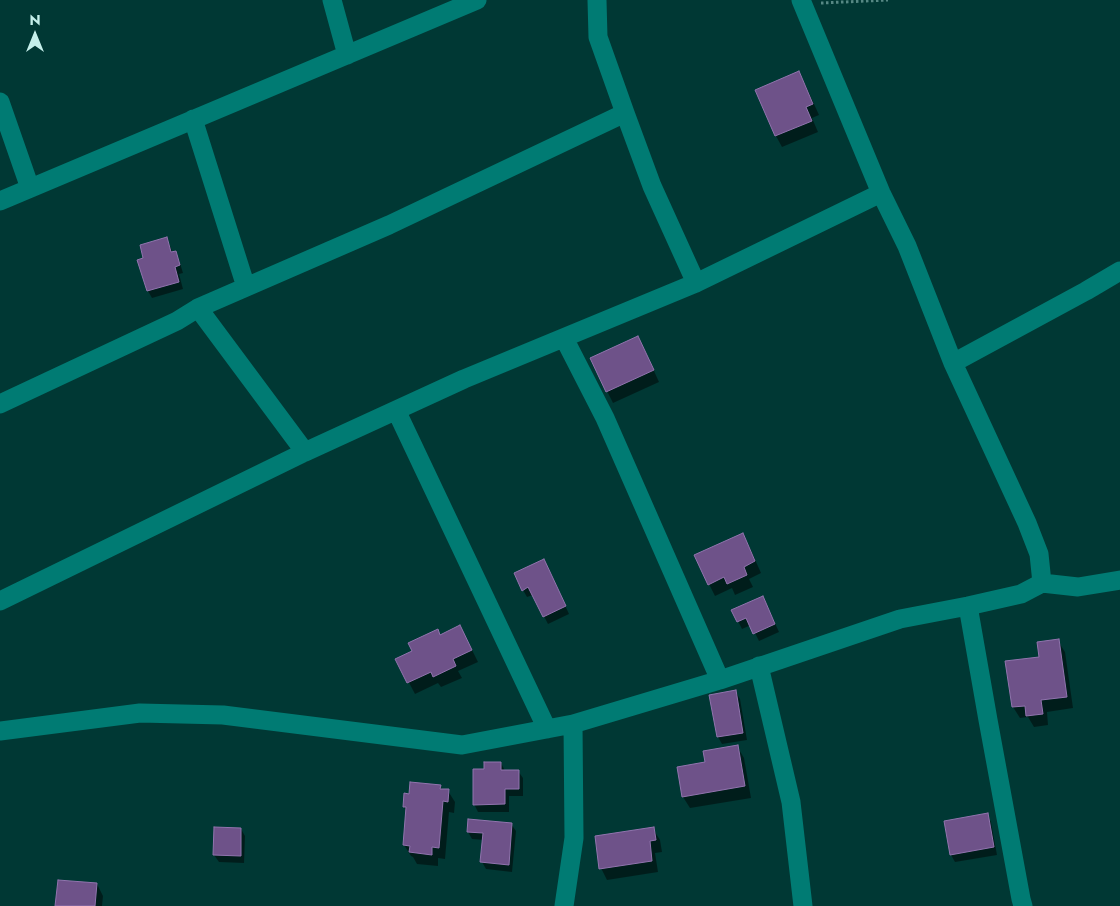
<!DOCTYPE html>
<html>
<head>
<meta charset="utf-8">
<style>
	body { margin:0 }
	#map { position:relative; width:1120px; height:906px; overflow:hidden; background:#003834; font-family:Jost,sans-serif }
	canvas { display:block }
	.north { position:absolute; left:10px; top:10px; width:50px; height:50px; -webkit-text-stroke:4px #003834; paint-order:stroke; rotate:0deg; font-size:14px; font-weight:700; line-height:20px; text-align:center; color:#c4efea }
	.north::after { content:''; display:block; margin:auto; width:18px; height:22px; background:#c4efea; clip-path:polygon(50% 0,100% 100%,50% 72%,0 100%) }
</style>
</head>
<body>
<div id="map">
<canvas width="1120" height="906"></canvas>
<div class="north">N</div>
</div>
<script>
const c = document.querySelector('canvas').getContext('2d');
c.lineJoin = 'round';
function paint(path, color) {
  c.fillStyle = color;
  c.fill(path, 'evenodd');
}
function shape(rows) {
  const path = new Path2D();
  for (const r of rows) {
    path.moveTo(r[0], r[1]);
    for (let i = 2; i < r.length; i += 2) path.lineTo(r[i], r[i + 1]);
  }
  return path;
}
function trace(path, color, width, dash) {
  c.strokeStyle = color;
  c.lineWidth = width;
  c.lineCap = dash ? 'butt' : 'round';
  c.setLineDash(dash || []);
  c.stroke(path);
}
paint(shape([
	[799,72,805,84,819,115,812,118,818,132,782,147,776,136,757,90],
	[166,238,170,246,173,253,175,252,179,260,183,273,179,274,183,289,152,298,148,291,139,261,145,259],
	[644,349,659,382,613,403,591,359],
	[742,535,749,546,761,573,749,579,753,587,735,595,732,588,715,596,709,584],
	[548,568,569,614,548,624,533,595,527,597,523,590],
	[763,597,779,632,759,641,751,625,742,629,738,621],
	[437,630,441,636,466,638,478,662,458,671,462,678,441,687,438,683,415,694,397,660,413,652],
	[1058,641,1065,652,1073,708,1047,712,1048,725,1034,727,1028,717,1020,718,1013,707,1007,662,1040,658],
	[736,692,740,699,747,740,722,744,718,737],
	[737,746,744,758,751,798,690,808,683,797,678,768,707,763],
	[501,763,505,771,518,771,523,778,523,796,509,796,509,812,478,812,474,804,486,770],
	[440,786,443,790,448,791,455,802,454,813,449,812,445,859,438,858,438,866,417,864,413,857,411,856,404,845,407,813,404,807,411,795],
	[987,814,991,822,997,855,955,862,951,855],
	[511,824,516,831,512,872,486,869,482,862,484,840,472,839,468,832],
	[241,829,245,836,244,863,219,862,214,855],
	[653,829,660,840,662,852,655,853,658,872,607,880,601,868],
	[97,884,103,896,102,906,57,906]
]), '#0007');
const building = shape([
	[799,71,813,104,806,107,812,121,775,136,755,90,799,71],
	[167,237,171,252,176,251,180,265,175,267,179,282,147,291,137,260,143,258,140,245,167,237],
	[638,336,654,370,606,392,590,358,638,336],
	[743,533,755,561,744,567,747,575,727,584,724,577,708,585,694,555,743,533],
	[544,559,566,606,543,617,528,587,522,591,514,573,544,559],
	[763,596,775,624,753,634,746,618,737,622,731,610,763,596],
	[460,625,472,650,453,659,456,666,433,677,431,672,407,683,395,659,412,651,408,643,438,629,440,635,460,625],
	[1059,639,1067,697,1041,700,1043,714,1026,716,1025,706,1012,707,1005,661,1039,657,1037,642,1059,639],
	[736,690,743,733,717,737,709,695,736,690],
	[738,745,745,786,682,797,677,767,705,762,703,751,738,745],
	[484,762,501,762,501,770,519,770,519,789,505,789,505,804,473,805,473,769,484,769,484,762],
	[410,782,441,785,440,789,449,789,448,802,443,801,439,848,432,847,432,855,409,852,410,846,403,845,406,807,403,807,404,793,409,794,410,782],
	[988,813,994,847,950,855,944,821,988,813],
	[468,819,512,823,509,865,480,862,483,833,467,832,468,819],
	[214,827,241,828,241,856,213,855,214,827],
	[654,827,656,840,650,841,652,861,599,869,595,836,654,827],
	[58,880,97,883,95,906,55,906,58,880]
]);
paint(building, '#6e5289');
trace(building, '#9174ae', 1);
trace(shape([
	[821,3,888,0]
]), '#568884', 3, [2.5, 2.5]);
trace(shape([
	[332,0,347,55],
	[597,0,598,37,625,113,652,186,696,283],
	[801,0,881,193,907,246,953,363,1027,523,1039,554,1042,583],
	[0,102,30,188],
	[193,119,246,287],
	[0,201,477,0],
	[198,308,305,452],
	[564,338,605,418,720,680],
	[953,363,1086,291,1120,271],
	[0,404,177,321,198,308,389,225,625,113],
	[396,410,547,729],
	[0,601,305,452,464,379,696,283,881,193],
	[968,606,988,720,1021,899,1023,906],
	[759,666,791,802,803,906],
	[0,731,140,713,223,715,462,745,573,724,720,680,900,619,968,606,1021,594,1042,583,1078,587,1120,580],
	[564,906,574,838,573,724]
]), '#007b73', 19);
</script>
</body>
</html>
